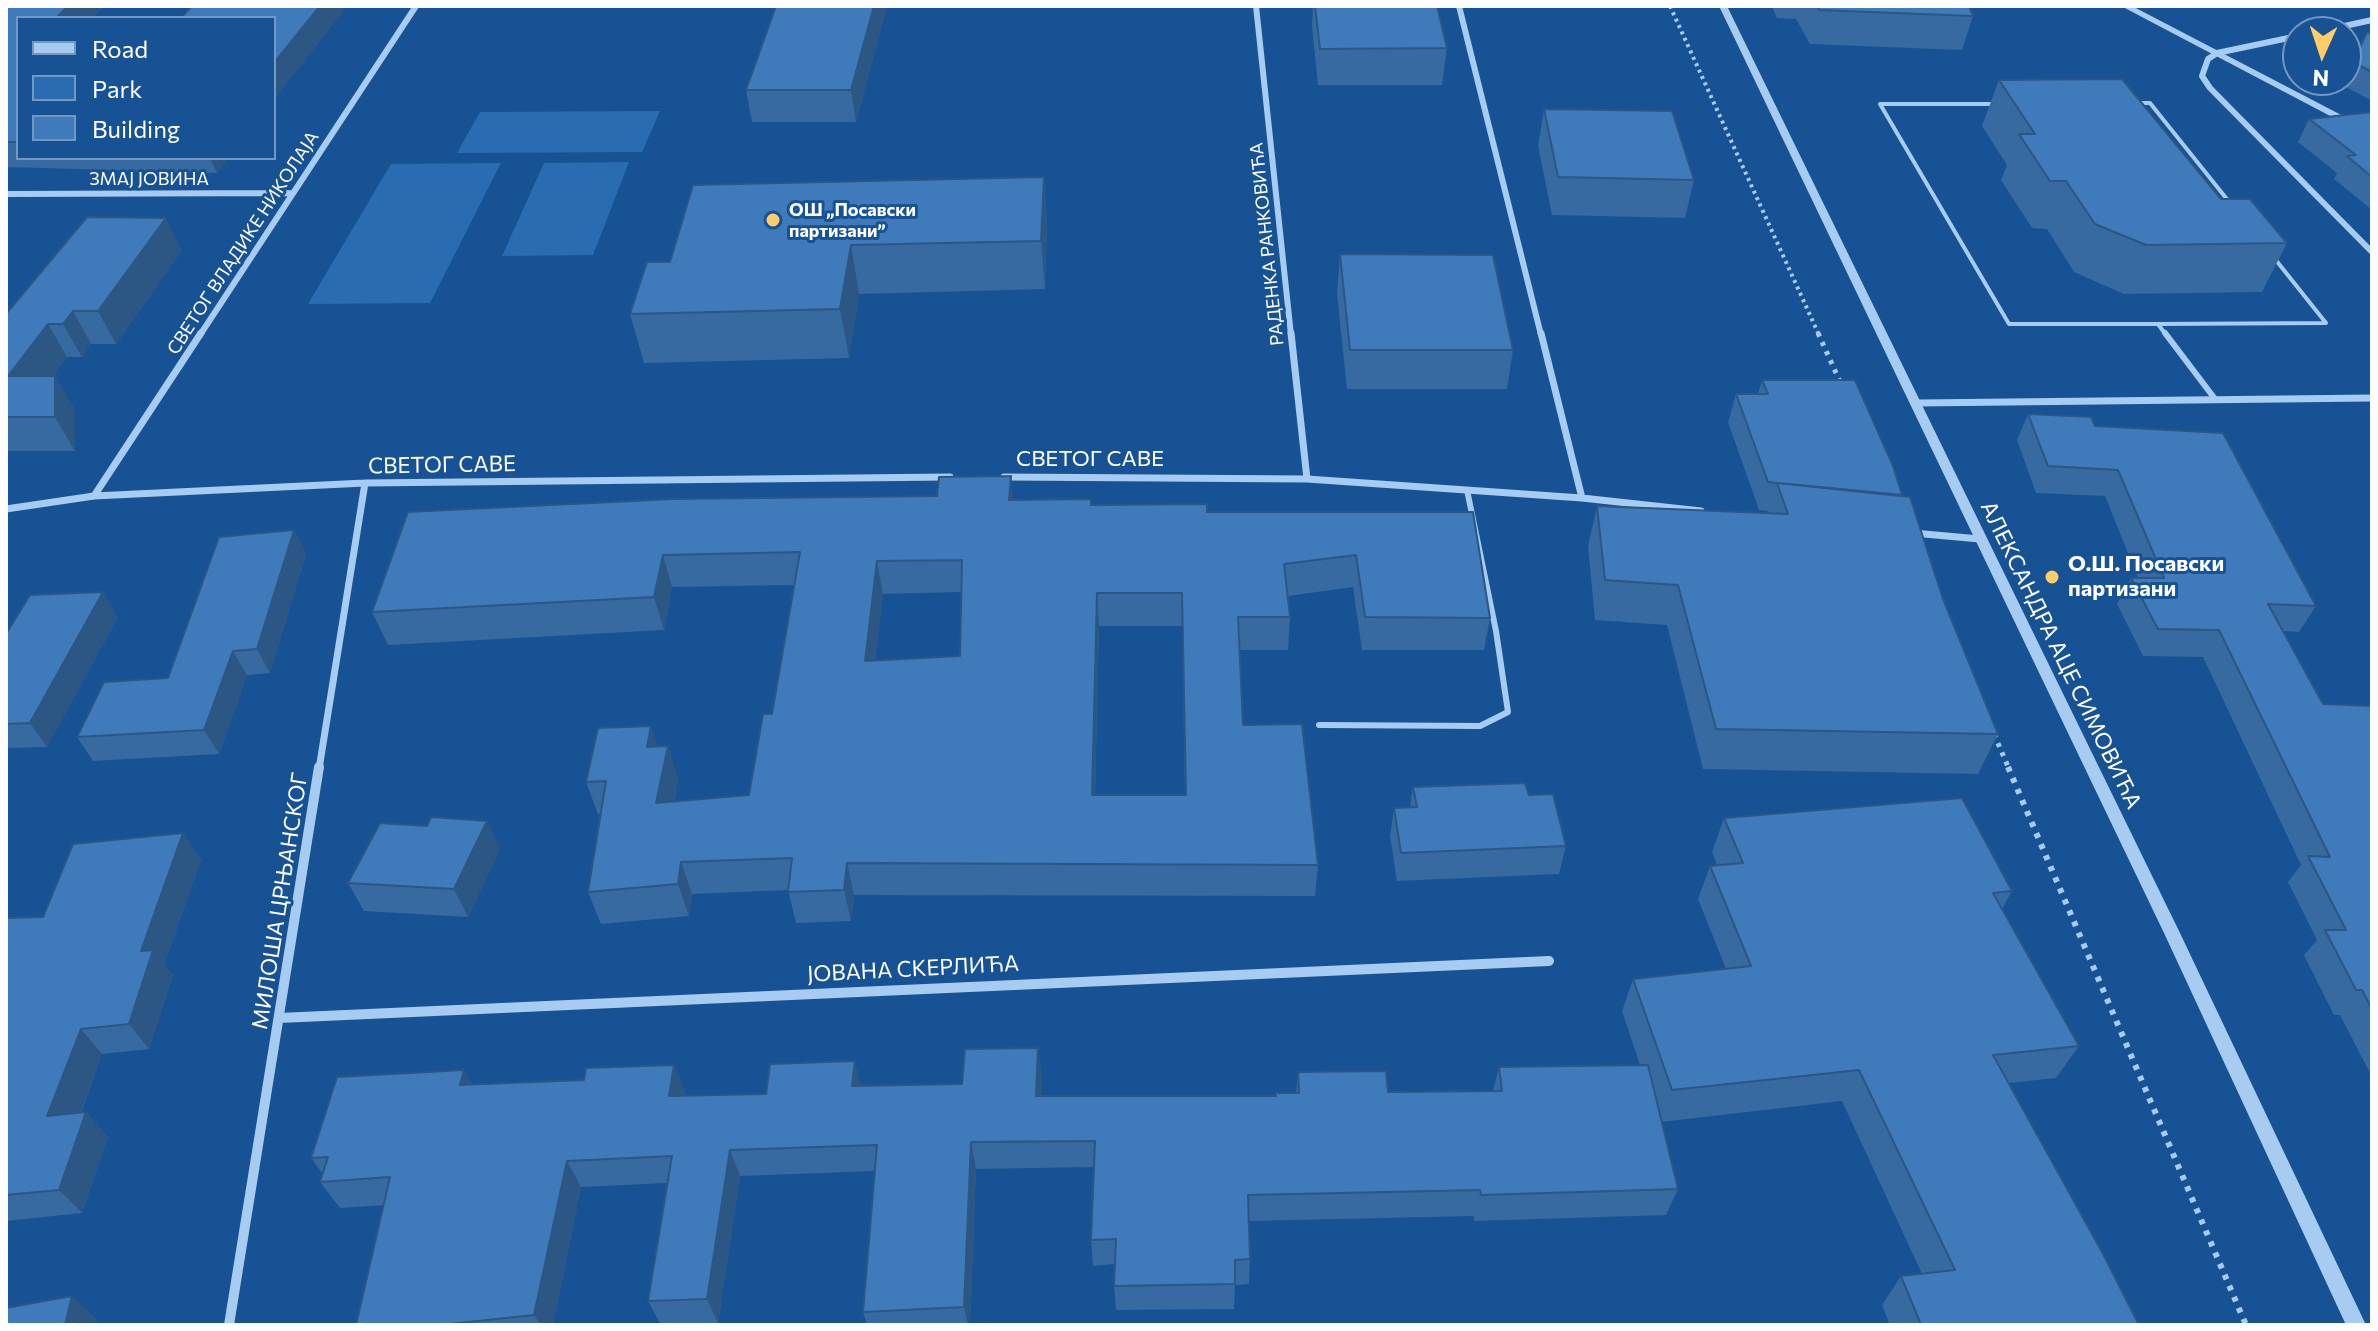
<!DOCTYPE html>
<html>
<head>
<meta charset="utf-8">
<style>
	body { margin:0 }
	#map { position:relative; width:2378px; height:1331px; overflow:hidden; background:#175294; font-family:Commissioner,sans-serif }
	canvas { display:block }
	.frame { position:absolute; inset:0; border:8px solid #fff; pointer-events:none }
	.legend { position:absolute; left:16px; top:16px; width:260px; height:144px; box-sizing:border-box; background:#175294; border:2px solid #7497bf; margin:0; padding:10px 14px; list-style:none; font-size:24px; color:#fff }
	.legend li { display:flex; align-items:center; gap:16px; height:40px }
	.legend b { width:40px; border:2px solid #7497bf }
	.north { position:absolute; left:2282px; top:16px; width:80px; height:80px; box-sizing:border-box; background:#175294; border:2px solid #7497bf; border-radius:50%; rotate:183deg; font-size:22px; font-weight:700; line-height:32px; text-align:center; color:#fff }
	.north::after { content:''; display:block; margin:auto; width:28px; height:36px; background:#ffcd67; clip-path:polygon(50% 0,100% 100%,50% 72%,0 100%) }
</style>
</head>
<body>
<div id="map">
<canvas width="2378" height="1331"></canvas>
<div class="frame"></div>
<ul class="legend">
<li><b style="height:10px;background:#a7cbf1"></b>Road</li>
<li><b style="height:22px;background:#2a6cb2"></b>Park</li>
<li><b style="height:22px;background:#3f7bbb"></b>Building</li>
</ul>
<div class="north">N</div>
</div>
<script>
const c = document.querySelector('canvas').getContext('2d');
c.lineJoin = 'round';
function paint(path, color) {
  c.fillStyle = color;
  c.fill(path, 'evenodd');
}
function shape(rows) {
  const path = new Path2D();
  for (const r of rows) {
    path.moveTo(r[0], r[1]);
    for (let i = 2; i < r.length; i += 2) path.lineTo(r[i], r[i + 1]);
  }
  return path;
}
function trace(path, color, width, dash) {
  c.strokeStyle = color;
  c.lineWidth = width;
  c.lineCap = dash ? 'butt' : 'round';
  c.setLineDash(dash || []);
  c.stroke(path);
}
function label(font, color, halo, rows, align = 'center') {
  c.font = font + ' Commissioner,sans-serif';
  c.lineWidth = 6;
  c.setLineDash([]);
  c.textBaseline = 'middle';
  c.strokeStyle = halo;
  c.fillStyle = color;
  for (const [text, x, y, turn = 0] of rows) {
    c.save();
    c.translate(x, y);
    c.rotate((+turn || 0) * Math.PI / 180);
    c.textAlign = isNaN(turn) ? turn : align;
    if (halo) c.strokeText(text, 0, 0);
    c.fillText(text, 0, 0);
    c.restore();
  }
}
paint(shape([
	[660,111,642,152,457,153,480,112],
	[629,162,593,255,502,256,544,163],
	[501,163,430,303,308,304,391,164]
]), '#2a6cb2');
trace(shape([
	[1670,6,1819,335]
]), '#a7cbf1', 4, [3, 4]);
trace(shape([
	[1818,333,1841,384],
	[1994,734,2009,769]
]), '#a7cbf1', 5, [4, 6]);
trace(shape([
	[2008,767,2246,1325]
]), '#a7cbf1', 6, [5, 7]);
trace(shape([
	[2137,103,2150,103,2230,203],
	[1998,104,1880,104,2009,324,2158,324,2166,335],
	[2158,324,2326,323,2275,259]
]), '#a7cbf1', 4);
trace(shape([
	[2165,333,2215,399],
	[1319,725,1480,726,1508,712,1496,631,1467,490]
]), '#a7cbf1', 6);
trace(shape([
	[1256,6,1291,335],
	[1459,6,1541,335],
	[2317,32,2372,20],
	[2298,36,2217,53,2208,59,2202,76,2210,88,2372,252],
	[6,194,292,193],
	[200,335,416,6]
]), '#a7cbf1', 6);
trace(shape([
	[1291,333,1307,479],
	[1541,333,1582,498],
	[1918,403,2372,398],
	[1004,477,1307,479,1582,498,1701,511],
	[94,496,201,333],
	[6,509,94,496,365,483,950,477],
	[1913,533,1980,539],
	[319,769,365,483]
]), '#a7cbf1', 7);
trace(shape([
	[279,1018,1549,961],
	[229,1325,319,767]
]), '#a7cbf1', 10);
paint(shape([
	[1719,6,1727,6,2180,933,2366,1325,2346,1325,2164,933,1719,6],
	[2121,6,2132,6,2372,131,2372,138,2121,6]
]), '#a7cbf1');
paint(shape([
	[6,6,104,6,92,18,18,18,18,158,229,158,217,173,6,167],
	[776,6,887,6,856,122,752,122,746,90],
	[1313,6,1437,6,1447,48,1442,85,1318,85,1312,26],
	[1772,6,1969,6,1973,16,1962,50,1810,44,1796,19,1777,18],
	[2367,32,2372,34,2372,101,2342,85,2344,80,2346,80,2346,76],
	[1999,80,2221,199,2287,243,2262,292,2124,294,2074,272,2047,229,2032,228,2001,180,2007,165,1982,126],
	[1544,109,1694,180,1685,218,1552,215,1538,146],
	[2372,112,2372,210,2334,179,2337,173,2298,142,2309,119],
	[1044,177,1047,225,1045,289,859,294,849,358,644,363,630,314,670,262],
	[182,250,116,344,91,344,82,357,67,357,53,376,55,376,75,410,75,451,6,451,6,314],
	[1340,254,1513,350,1507,389,1347,389,1337,293],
	[1762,380,1902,495,1998,734,1978,774,1703,769,1667,625,1595,620,1588,546,1597,506,1767,513,1768,511,1759,510,1728,422,1736,394,1758,394],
	[2028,414,2095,426,2316,606,2299,632,2283,631,2323,704,2372,706,2372,1077,2340,1015,2334,1015,2304,955,2317,940,2288,882,2301,865,2203,657,2143,656,2117,604,2131,578,2138,578,2105,496,2036,493,2017,440],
	[1013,500,1207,512,1473,512,1490,618,1484,650,1362,650,1353,587,1288,596,1290,617,1288,650,1239,650,1243,725,1318,865,1315,896,854,895,851,921,796,923,788,890,692,894,689,916,601,924,588,892,601,814,598,814,586,782,658,746,668,746,678,779,674,802,749,795,772,714,794,585,672,587,664,630,388,645,372,612,408,512],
	[961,592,960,656,875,661,883,594],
	[1099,626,1182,626,1185,795,1095,795],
	[294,530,306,554,270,673,247,675,219,754,93,761,77,737,168,678],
	[118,617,47,747,6,748,6,634],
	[1413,787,1529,795,1566,846,1559,874,1397,881,1390,836,1394,808,1410,807],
	[1724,818,2012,891,2002,909,2079,1046,2056,1078,2009,1083,2139,1325,1890,1325,1882,1305,1901,1276,1922,1274,1842,1101,1661,1122,1678,1189,1666,1215,1474,1221,1474,1216,1249,1221,1250,1259,1249,1284,1235,1285,1234,1309,1116,1310,1114,1286,1115,1264,1093,1266,1091,1240,1094,1167,976,1169,970,1325,867,1325,863,1312,875,1171,740,1176,718,1323,661,1325,648,1301,667,1183,581,1187,553,1325,356,1325,384,1205,340,1208,320,1182,323,1174,311,1158,472,1084,584,1080,674,1065,685,1093,685,1096,766,1094,861,1086,962,1084,1042,1076,1041,1096,1275,1096,1296,1093,1298,1072,1388,1092,1493,1091,1499,1067,1640,1065,1622,1011,1633,979,1726,969,1698,899,1710,866,1717,865,1712,852],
	[487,821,500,849,468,917,364,911,348,883,427,826],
	[183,833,201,860,164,965,173,975,149,1049,102,1054,81,1113,86,1112,108,1137,82,1213,6,1221,6,918,43,917]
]), '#366aa1');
paint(shape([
	[68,6,104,6,92,18,56,18],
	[320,6,342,6,344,11,274,100,274,63],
	[874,6,887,6,856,122,851,90],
	[210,158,229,158,217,173],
	[1044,177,1047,225,1045,289,1041,241],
	[166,218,182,250,116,344,98,311],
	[851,245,859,294,849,358,840,309],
	[73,311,91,344,82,357,63,324],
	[48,324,67,357,28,409,8,376],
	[55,376,75,410,75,451,55,417],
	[1011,476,1014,509,1009,500],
	[294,530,306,554,270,673,257,649],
	[663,555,672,587,664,630,654,597],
	[877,561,883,594,871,694,865,661],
	[103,592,118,617,47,747,30,723],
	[1097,593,1099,626,1094,827,1092,795],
	[233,651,247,675,219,754,204,730],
	[651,726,662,758,647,747],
	[668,746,678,779,667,835,656,803],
	[487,821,500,849,468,917,454,889],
	[183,833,201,860,164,965,173,975,149,1049,129,1024,141,951],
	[681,862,692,894,689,916,678,884],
	[847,863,854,895,851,921,844,890],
	[81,1029,102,1054,70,1141,47,1116],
	[1038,1048,1042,1076,1039,1123,1036,1096],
	[855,1061,862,1089,852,1086],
	[674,1065,685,1093,680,1123,669,1096],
	[464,1070,480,1097,460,1085],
	[86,1112,108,1137,82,1213,59,1190],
	[971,1142,976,1169,970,1325,968,1325,964,1307],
	[730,1150,740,1176,718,1323,707,1299],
	[567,1161,581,1187,553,1325,541,1325,534,1315],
	[72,1296,98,1320,96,1325,65,1325]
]), '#2c5683');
const building = shape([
	[6,6,68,6,56,18,18,18,18,142,6,142,6,6],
	[192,6,320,6,274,63,274,18,181,18,192,6],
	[776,6,874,6,851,90,746,90,776,6],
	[1315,6,1437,6,1447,48,1320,49,1315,6],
	[1817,6,1969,6,1973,16,1819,10,1817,6],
	[2367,32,2372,34,2372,72,2353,62,2367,32],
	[2122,79,2221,199,2250,199,2287,243,2146,245,2095,224,2066,181,2050,181,2019,134,2035,134,1999,80,2122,79],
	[1544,109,1672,111,1694,180,1558,177,1544,109],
	[2372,112,2372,177,2347,156,2356,155,2309,119,2372,112],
	[1044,177,1041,241,851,245,840,309,630,314,647,262,670,262,693,185,1044,177],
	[87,217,166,218,98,311,73,311,63,324,48,324,8,376,55,376,55,417,6,417,6,314,87,217],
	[1340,254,1493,255,1513,350,1350,350,1340,254],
	[1762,380,1855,380,1893,466,1902,495,1768,482,1736,394,1768,394,1762,380],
	[2028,414,2091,417,2095,426,2223,433,2316,606,2268,604,2323,704,2372,706,2372,1009,2362,990,2356,990,2325,930,2346,930,2308,856,2330,857,2219,630,2158,629,2131,578,2164,578,2118,470,2048,466,2028,414],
	[1011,476,1009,500,1091,499,1091,505,1207,504,1207,512,1473,512,1490,618,1365,617,1356,555,1284,564,1290,617,1238,617,1243,725,1302,724,1318,865,847,863,844,890,788,892,792,858,681,862,678,884,588,892,606,781,586,782,598,728,651,726,647,747,668,746,656,803,749,795,763,714,772,714,800,552,663,555,654,597,372,612,408,512,674,499,937,496,939,477,1011,476],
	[962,560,960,656,865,661,877,561,962,560],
	[1097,593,1182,593,1186,795,1092,795,1097,593],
	[1777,483,1910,497,1943,599,1998,734,1716,729,1678,585,1605,580,1597,506,1788,514,1777,483],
	[294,530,257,649,233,651,204,730,77,737,104,682,168,678,219,537,294,530],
	[103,592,30,723,6,724,6,634,30,595,103,592],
	[1525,783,1529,795,1553,794,1566,846,1401,853,1394,808,1417,807,1413,787,1525,783],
	[1962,798,2012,891,1993,893,2079,1046,1993,1055,2102,1252,2139,1325,1921,1325,1901,1276,1955,1270,1859,1070,1672,1090,1633,979,1751,966,1710,866,1743,863,1724,818,1962,798],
	[431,817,487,821,454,889,348,883,380,823,427,826,431,817],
	[183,833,141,951,153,950,129,1024,81,1029,47,1116,86,1112,59,1190,6,1195,6,918,43,917,73,844,183,833],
	[1038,1048,1036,1096,1276,1096,1276,1093,1299,1093,1298,1072,1386,1071,1388,1092,1502,1091,1499,1067,1648,1065,1678,1189,1481,1195,1480,1190,1248,1195,1250,1259,1235,1260,1235,1284,1114,1286,1116,1239,1091,1240,1095,1141,971,1142,964,1307,863,1312,877,1145,730,1150,707,1299,648,1301,672,1156,567,1161,534,1315,440,1325,356,1325,390,1177,320,1182,328,1157,311,1158,337,1077,464,1070,460,1085,584,1080,586,1068,674,1065,669,1096,766,1094,770,1064,855,1061,852,1086,962,1084,965,1049,1038,1048],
	[72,1296,65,1325,6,1325,6,1308,72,1296]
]);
paint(building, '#3f7bbb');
trace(building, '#2c5683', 2);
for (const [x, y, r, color] of [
	[773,220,8,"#ffcd67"],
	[2052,577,8,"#ffcd67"]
]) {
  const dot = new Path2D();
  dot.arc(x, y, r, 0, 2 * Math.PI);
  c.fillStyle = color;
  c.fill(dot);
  trace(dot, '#175294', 3);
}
label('18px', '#fff', '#175294', [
	["ЗМАЈ ЈОВИНА",149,179],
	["СВЕТОГ ВЛАДИКЕ НИКОЛАЈА",243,243,-57],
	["РАДЕНКА РАНКОВИЋА",1267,244,-96]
]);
label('bold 18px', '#fff', '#175294', [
	["ОШ „Посавски",789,210],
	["партизани”",789,231]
], 'left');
label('22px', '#fff', '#175294', [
	["СВЕТОГ САВЕ",1090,459],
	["СВЕТОГ САВЕ",442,465,-1],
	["АЛЕКСАНДРА АЦЕ СИМОВИЋА",2061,655,64],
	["МИЛОША ЦРЊАНСКОГ",280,901,-81],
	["ЈОВАНА СКЕРЛИЋА",913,969,-3]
]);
label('bold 22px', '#fff', '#175294', [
	["О.Ш. Посавски",2068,564],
	["партизани",2068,589]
], 'left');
</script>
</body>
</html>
